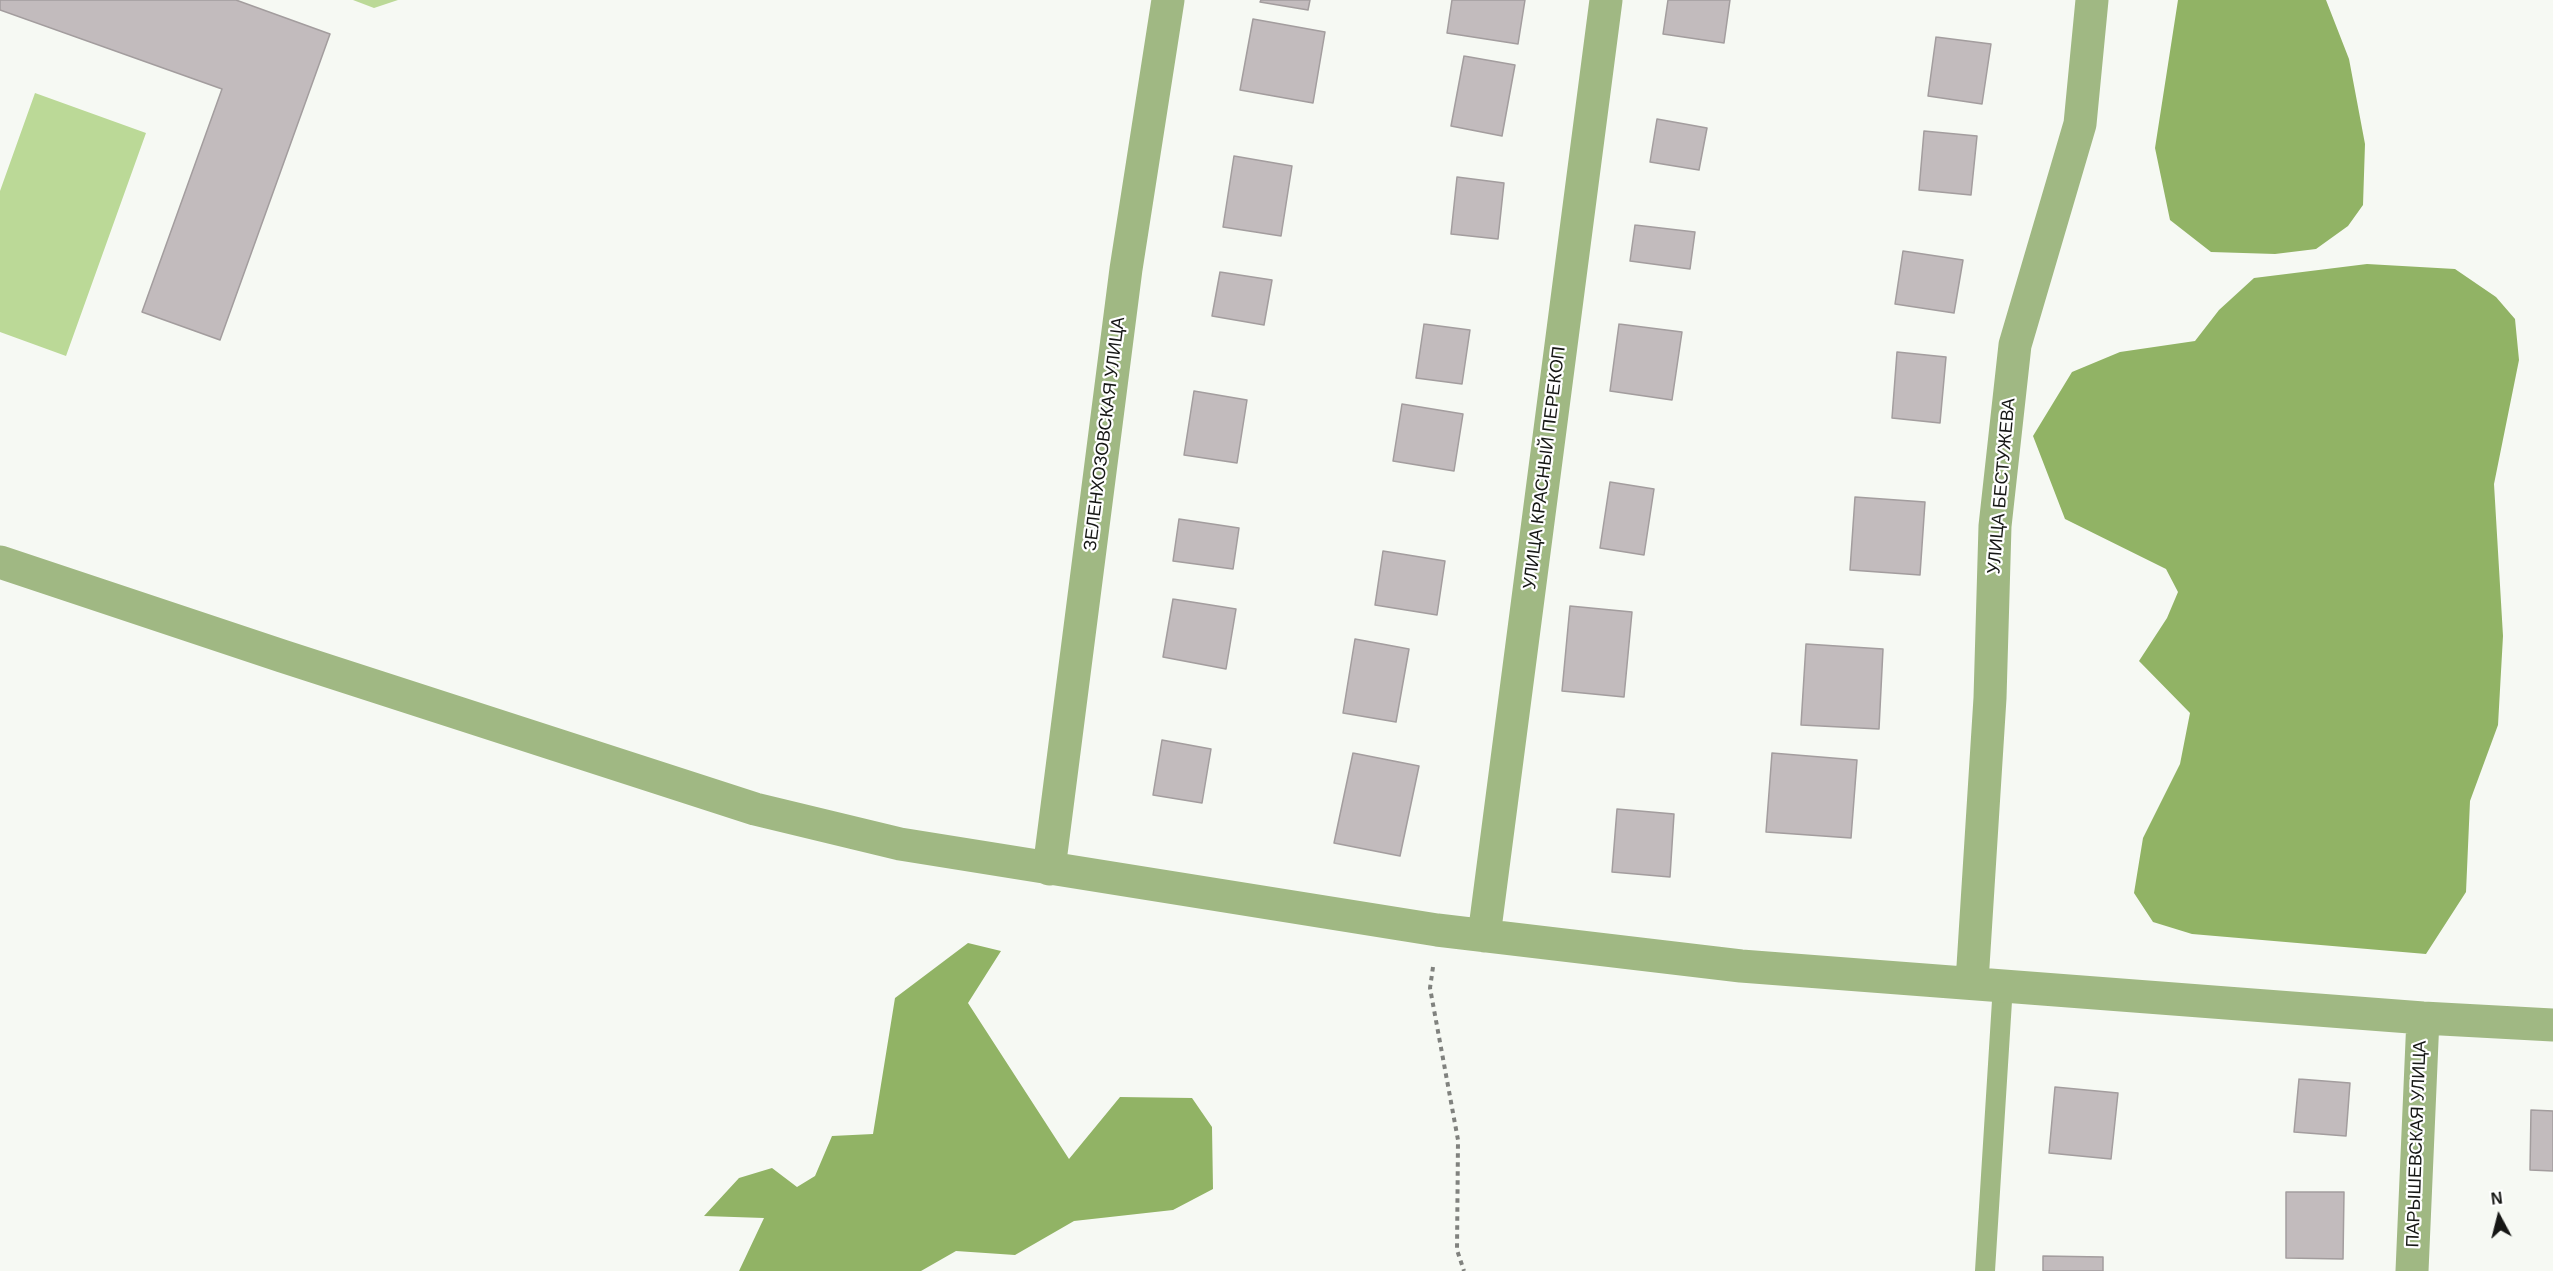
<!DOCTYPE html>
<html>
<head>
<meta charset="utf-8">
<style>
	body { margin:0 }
	#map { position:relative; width:2553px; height:1271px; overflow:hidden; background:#f6f9f3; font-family:Arial,sans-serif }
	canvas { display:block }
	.north { position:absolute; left:2469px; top:1187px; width:60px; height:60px; -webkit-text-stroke:4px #fff; paint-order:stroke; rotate:353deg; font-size:16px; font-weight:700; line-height:24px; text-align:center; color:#161715 }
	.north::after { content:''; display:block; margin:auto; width:21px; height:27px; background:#161715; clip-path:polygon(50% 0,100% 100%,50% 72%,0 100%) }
</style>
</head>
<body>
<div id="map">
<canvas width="2553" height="1271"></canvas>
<div class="north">N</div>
</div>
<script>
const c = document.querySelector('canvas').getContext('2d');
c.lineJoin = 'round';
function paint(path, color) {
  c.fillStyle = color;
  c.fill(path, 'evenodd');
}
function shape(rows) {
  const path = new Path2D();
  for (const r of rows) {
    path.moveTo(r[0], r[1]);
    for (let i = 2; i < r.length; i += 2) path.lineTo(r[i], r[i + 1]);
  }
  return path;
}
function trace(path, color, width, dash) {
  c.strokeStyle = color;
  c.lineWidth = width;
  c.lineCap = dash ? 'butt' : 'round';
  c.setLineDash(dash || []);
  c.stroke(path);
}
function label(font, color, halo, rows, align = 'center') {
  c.font = font + ' Arial,sans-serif';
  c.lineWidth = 4.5;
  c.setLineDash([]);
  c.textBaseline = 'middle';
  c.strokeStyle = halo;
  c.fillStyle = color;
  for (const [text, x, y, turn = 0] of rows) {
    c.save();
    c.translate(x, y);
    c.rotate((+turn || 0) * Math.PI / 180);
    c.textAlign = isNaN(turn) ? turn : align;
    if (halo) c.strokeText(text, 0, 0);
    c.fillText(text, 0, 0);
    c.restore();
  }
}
paint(shape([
	[353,0,398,0,374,8],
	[35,93,146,133,66,356,0,332,0,191]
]), '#bbd997');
paint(shape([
	[2178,0,2326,0,2349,59,2365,144,2363,205,2348,226,2316,249,2275,254,2211,252,2170,220,2155,148],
	[2367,264,2455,269,2496,297,2515,319,2519,360,2494,484,2503,636,2498,725,2470,801,2466,892,2426,954,2192,934,2153,922,2134,893,2143,838,2180,764,2190,713,2139,661,2167,618,2178,592,2166,569,2065,519,2033,436,2072,372,2120,352,2195,341,2219,310,2254,278],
	[968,943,1001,951,968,1003,1069,1159,1120,1097,1192,1098,1212,1127,1213,1189,1173,1210,1074,1221,1015,1255,956,1251,921,1271,739,1271,764,1218,704,1216,739,1178,772,1168,797,1187,815,1176,832,1136,873,1134,895,998]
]), '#91b365');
const building = shape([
	[0,0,236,0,330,34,220,340,142,312,222,89,0,10,0,0],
	[1261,0,1310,0,1308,10,1260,2,1261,0],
	[1452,0,1525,0,1518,44,1447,33,1452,0],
	[1668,0,1730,0,1724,43,1663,34,1668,0],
	[1253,19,1325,32,1313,103,1240,90,1253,19],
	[1936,37,1991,44,1982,104,1928,96,1936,37],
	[1464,56,1515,65,1502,136,1451,126,1464,56],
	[1657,119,1707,128,1699,170,1650,162,1657,119],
	[1924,131,1977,136,1971,195,1919,190,1924,131],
	[1234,156,1292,166,1281,236,1223,227,1234,156],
	[1457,177,1504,183,1498,239,1451,234,1457,177],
	[1635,225,1695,232,1690,269,1630,261,1635,225],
	[1903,251,1963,260,1954,313,1895,304,1903,251],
	[1220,272,1272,280,1264,325,1212,316,1220,272],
	[1424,324,1470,330,1462,384,1416,378,1424,324],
	[1619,324,1682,332,1672,400,1610,391,1619,324],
	[1897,352,1946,357,1940,423,1892,418,1897,352],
	[1194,391,1247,400,1237,463,1184,455,1194,391],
	[1402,404,1463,414,1454,471,1393,461,1402,404],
	[1610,482,1654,489,1644,555,1600,548,1610,482],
	[1855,497,1925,502,1920,575,1850,570,1855,497],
	[1179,519,1239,528,1233,569,1173,561,1179,519],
	[1383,551,1445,561,1437,615,1375,605,1383,551],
	[1173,599,1236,609,1226,669,1163,657,1173,599],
	[1570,606,1632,612,1624,697,1562,691,1570,606],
	[1355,639,1409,649,1396,722,1343,713,1355,639],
	[1806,644,1883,649,1879,729,1801,725,1806,644],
	[1162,740,1211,749,1202,803,1153,795,1162,740],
	[1353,753,1419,766,1400,856,1334,843,1353,753],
	[1772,753,1857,760,1851,838,1766,832,1772,753],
	[1617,809,1674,814,1670,877,1612,872,1617,809],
	[2299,1079,2350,1083,2346,1136,2294,1132,2299,1079],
	[2055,1087,2118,1093,2111,1159,2049,1153,2055,1087],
	[2531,1110,2553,1111,2553,1171,2530,1170,2531,1110],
	[2286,1192,2344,1192,2343,1259,2286,1258,2286,1192],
	[2043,1256,2103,1257,2103,1271,2043,1271,2043,1256]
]);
paint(building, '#c2bbbd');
trace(building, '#a39d9e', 1.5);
trace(shape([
	[1433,967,1430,988,1458,1140,1457,1250,1464,1271]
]), '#80827e', 4, [4.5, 4.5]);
trace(shape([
	[1985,1271,2003,985]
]), '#a0b883', 20);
trace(shape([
	[0,562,282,656,755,809,900,844,1437,930,1741,966,2423,1018,2553,1025],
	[1049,869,1126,269,1168,0],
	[1484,936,1606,0],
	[1972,982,1990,698,1995,526,2015,345,2080,124,2092,0],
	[2412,1271,2423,1018]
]), '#a0b883', 33);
label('18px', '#161715', '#fff', [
	["ЗЕЛЕНХОЗОВСКАЯ УЛИЦА",1105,434,-83],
	["УЛИЦА КРАСНЫЙ ПЕРЕКОП",1545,468,-83],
	["УЛИЦА БЕСТУЖЕВА",2002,486,-85],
	["ПАРЫШЕВСКАЯ УЛИЦА",2417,1144,-88]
]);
</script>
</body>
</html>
